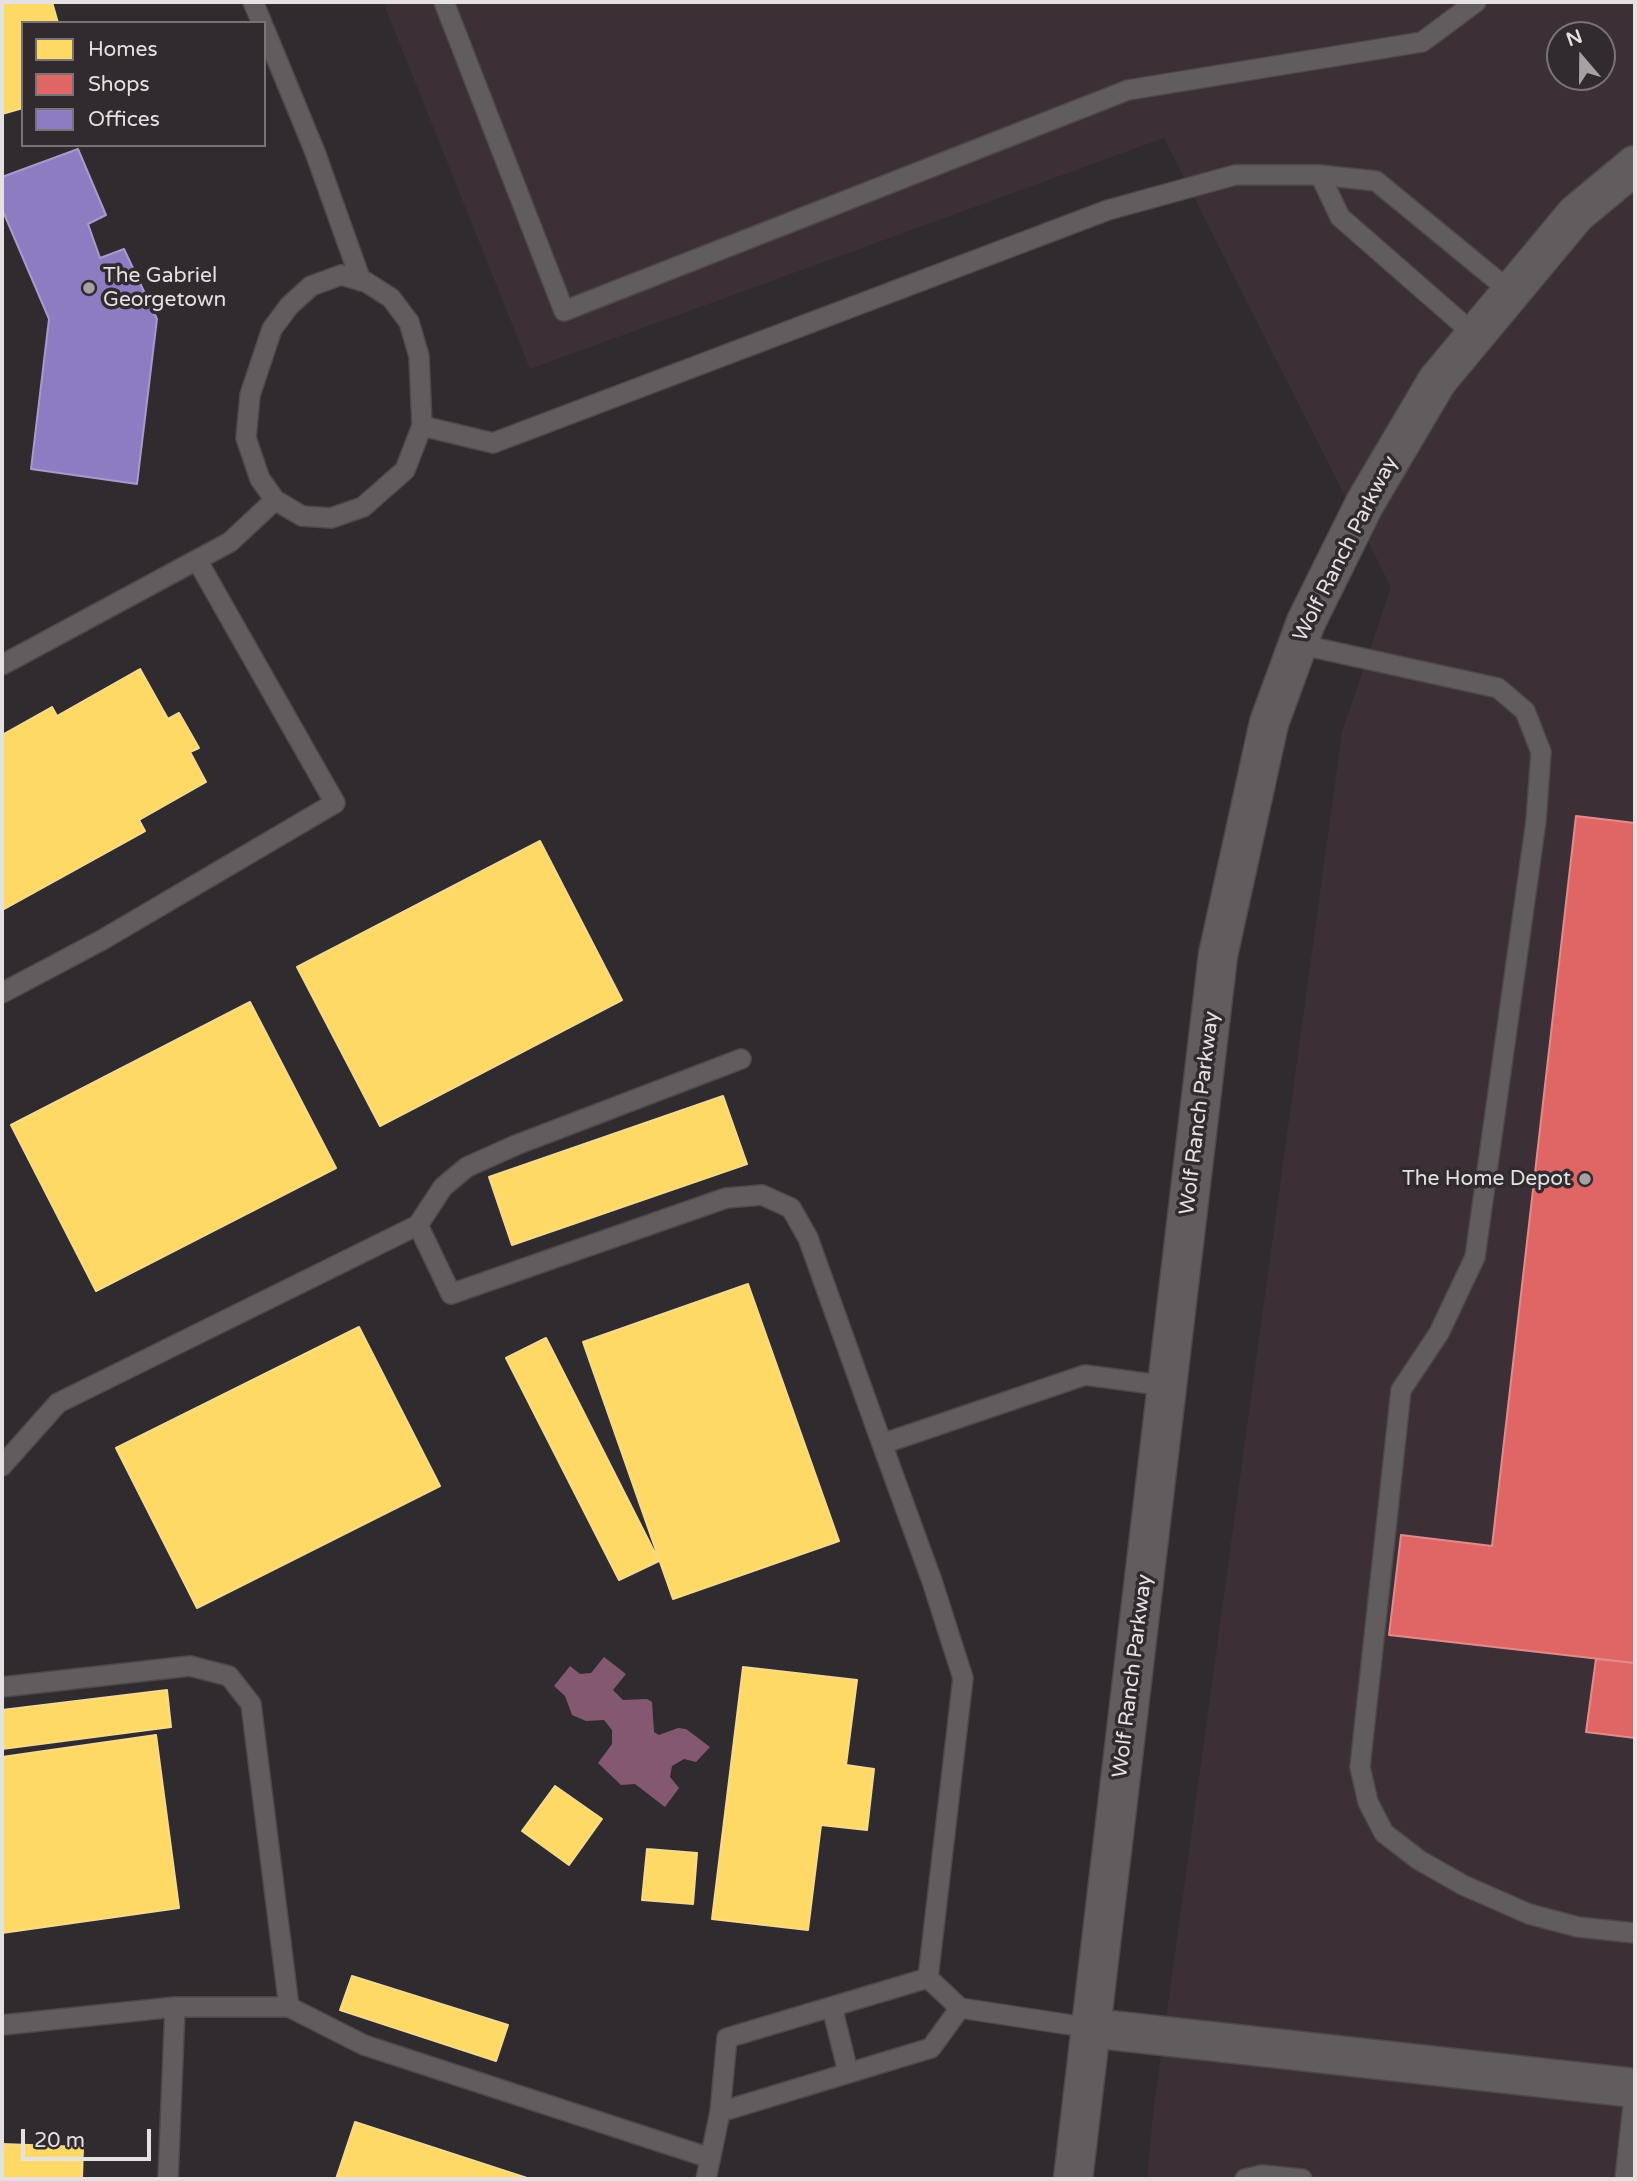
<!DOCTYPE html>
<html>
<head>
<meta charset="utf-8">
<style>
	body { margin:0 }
	#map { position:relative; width:1637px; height:2181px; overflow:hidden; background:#302b2e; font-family:"Varela Round",sans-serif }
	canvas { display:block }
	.frame { position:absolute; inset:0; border:4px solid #e5e0e2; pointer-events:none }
	.legend { position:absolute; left:21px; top:21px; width:245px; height:126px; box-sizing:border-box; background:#312a2e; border:2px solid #797376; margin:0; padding:9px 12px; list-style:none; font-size:21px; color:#e5e0e2 }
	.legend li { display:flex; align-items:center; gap:14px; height:35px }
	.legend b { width:35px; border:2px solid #797376 }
	.north { position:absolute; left:1546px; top:21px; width:70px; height:70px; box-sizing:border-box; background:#312a2e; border:2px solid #797376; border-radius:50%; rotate:340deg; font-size:19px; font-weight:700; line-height:28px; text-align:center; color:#e5e0e2 }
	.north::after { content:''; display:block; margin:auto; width:24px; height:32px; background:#a6a1a3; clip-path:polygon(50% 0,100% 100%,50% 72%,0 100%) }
	.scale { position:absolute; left:21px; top:2129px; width:130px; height:32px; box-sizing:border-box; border:4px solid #e5e0e2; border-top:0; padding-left:9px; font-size:21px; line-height:24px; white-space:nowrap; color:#e5e0e2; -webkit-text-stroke:5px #312a2e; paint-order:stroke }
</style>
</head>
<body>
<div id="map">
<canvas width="1637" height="2181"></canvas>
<div class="frame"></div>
<ul class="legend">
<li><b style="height:19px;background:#ffd966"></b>Homes</li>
<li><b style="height:19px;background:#e06666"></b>Shops</li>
<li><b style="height:19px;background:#8e7cc3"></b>Offices</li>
</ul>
<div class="north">N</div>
<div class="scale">20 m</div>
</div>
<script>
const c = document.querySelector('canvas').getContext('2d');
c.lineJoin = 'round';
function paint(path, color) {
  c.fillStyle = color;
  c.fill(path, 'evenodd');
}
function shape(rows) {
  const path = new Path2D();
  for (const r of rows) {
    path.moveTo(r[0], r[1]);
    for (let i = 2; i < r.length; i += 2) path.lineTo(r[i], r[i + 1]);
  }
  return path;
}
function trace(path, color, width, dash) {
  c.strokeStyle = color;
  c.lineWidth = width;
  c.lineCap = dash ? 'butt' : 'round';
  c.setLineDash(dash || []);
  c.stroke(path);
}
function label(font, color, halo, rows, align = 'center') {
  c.font = font + ' "Varela Round",sans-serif';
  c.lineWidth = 7;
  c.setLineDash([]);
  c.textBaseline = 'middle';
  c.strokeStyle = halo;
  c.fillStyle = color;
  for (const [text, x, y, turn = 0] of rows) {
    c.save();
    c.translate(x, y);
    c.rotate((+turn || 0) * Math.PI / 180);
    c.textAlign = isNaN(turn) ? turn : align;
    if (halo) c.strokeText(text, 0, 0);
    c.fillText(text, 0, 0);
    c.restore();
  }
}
paint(shape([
	[383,2,1635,2,1635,2179,1147,2179,1153,2114,1342,732,1391,587,1164,138,530,369],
	[1560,35,1602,35,1602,77,1560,77]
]), '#3c2f36');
paint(shape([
	[604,1657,626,1674,613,1690,623,1700,647,1699,652,1702,654,1732,659,1735,678,1728,686,1729,710,1747,696,1762,684,1759,672,1766,670,1777,679,1788,665,1807,635,1784,621,1785,598,1763,612,1744,612,1730,604,1720,586,1721,572,1715,565,1696,554,1686,570,1666,580,1674,591,1673]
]), '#845870');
const homes = shape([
	[2,2,52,2,58,23,23,23,23,108,2,114,2,2],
	[140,669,168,719,179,713,199,748,190,752,206,782,139,820,145,831,2,910,2,735,52,707,57,716,140,669],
	[540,841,622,1000,380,1126,297,967,540,841],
	[250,1002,336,1168,96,1291,11,1125,250,1002],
	[723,1096,747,1164,512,1245,489,1177,723,1096],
	[748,1284,839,1541,673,1599,583,1342,748,1284],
	[359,1327,440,1486,197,1608,116,1448,359,1327],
	[546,1338,659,1561,619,1580,506,1358,546,1338],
	[743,1667,857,1680,846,1765,874,1769,867,1830,821,1825,808,1930,712,1919,743,1667],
	[167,1690,171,1727,2,1749,2,1710,167,1690],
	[156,1735,179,1908,2,1933,2,1757,156,1735],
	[555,1786,602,1819,569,1865,522,1831,555,1786],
	[647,1849,697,1853,693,1904,642,1900,647,1849],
	[352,1976,508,2025,496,2061,340,2010,352,1976],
	[355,2122,530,2179,336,2179,355,2122],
	[2,2144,83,2147,82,2179,2,2179,2,2144]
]);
paint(homes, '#ffd966');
trace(homes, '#f7db8b', 2);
const shops = shape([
	[1576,816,1635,823,1635,1663,1389,1635,1401,1535,1492,1546,1576,816],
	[1596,1659,1635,1663,1635,1738,1586,1732,1596,1659]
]);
paint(shops, '#e06666');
trace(shops, '#e28b8b', 2);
const offices = shape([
	[78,149,106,215,88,224,100,258,124,249,157,319,137,484,31,469,49,319,2,209,2,177,78,149]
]);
paint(offices, '#8e7cc3');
trace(offices, '#a89acc', 2);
const lane = shape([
	[253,2,262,23],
	[444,2,564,311,1128,90,1422,42,1476,2],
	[264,28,315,152,361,281],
	[1320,175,1340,217,1475,335],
	[341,275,366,282,391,298,409,322,419,356,422,426,405,470,363,507,331,518,302,516,275,500,260,479,246,438,250,395,272,329,289,306,311,286,341,275],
	[422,426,493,443,1108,210,1235,175,1320,175,1376,181,1511,292],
	[1298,644,1498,688,1525,711,1541,752,1536,821,1475,1257,1439,1333,1401,1390,1360,1767,1368,1802,1384,1833,1419,1860,1463,1885,1529,1914,1578,1927,1635,1933],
	[2,665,230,542,275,500],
	[2,993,102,940,335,803,197,560],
	[418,1225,443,1187,467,1167,516,1145,741,1059],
	[882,1444,932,1581,963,1678,928,1978],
	[2,1466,58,1403,418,1225,451,1294,726,1198,762,1195,791,1208,808,1238,882,1444,1085,1375,1167,1386],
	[2,1687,190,1666,229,1676,251,1704,289,2007],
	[175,2007,289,2007,364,2045,710,2158],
	[832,2007,848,2072],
	[2,2025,175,2007,168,2179],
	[720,2112,931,2048,960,2008],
	[706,2179,720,2112,727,2038,928,1978,960,2008,1091,2028],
	[1245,2179,1262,2175,1302,2179],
	[1625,2179,1635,2088]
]);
const street = shape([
	[1091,2028,1635,2088]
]);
const secondary = shape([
	[1073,2179,1218,955,1269,723,1306,622,1365,503,1437,381,1576,214,1635,165]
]);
trace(lane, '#4d494b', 22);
trace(street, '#4d494b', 41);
trace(secondary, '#4d494b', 41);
trace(lane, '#615d5f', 19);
trace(street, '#615d5f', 38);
trace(secondary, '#615d5f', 38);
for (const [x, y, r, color] of [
	[89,288,7,"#a6a1a3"],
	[1585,1179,7,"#a6a1a3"]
]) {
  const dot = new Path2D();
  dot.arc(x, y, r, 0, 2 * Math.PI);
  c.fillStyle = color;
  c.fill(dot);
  trace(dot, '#312a2e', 2.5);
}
label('21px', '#e5e0e2', '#312a2e', [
	["The Gabriel",103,276],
	["Georgetown",103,300],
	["The Home Depot",1571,1179,"right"]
], 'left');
label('21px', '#e5e0e2', '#312a2e', [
	["Wolf Ranch Parkway",1346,549,-63],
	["Wolf Ranch Parkway",1200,1113,-83],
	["Wolf Ranch Parkway",1133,1676,-83]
]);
</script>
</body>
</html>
